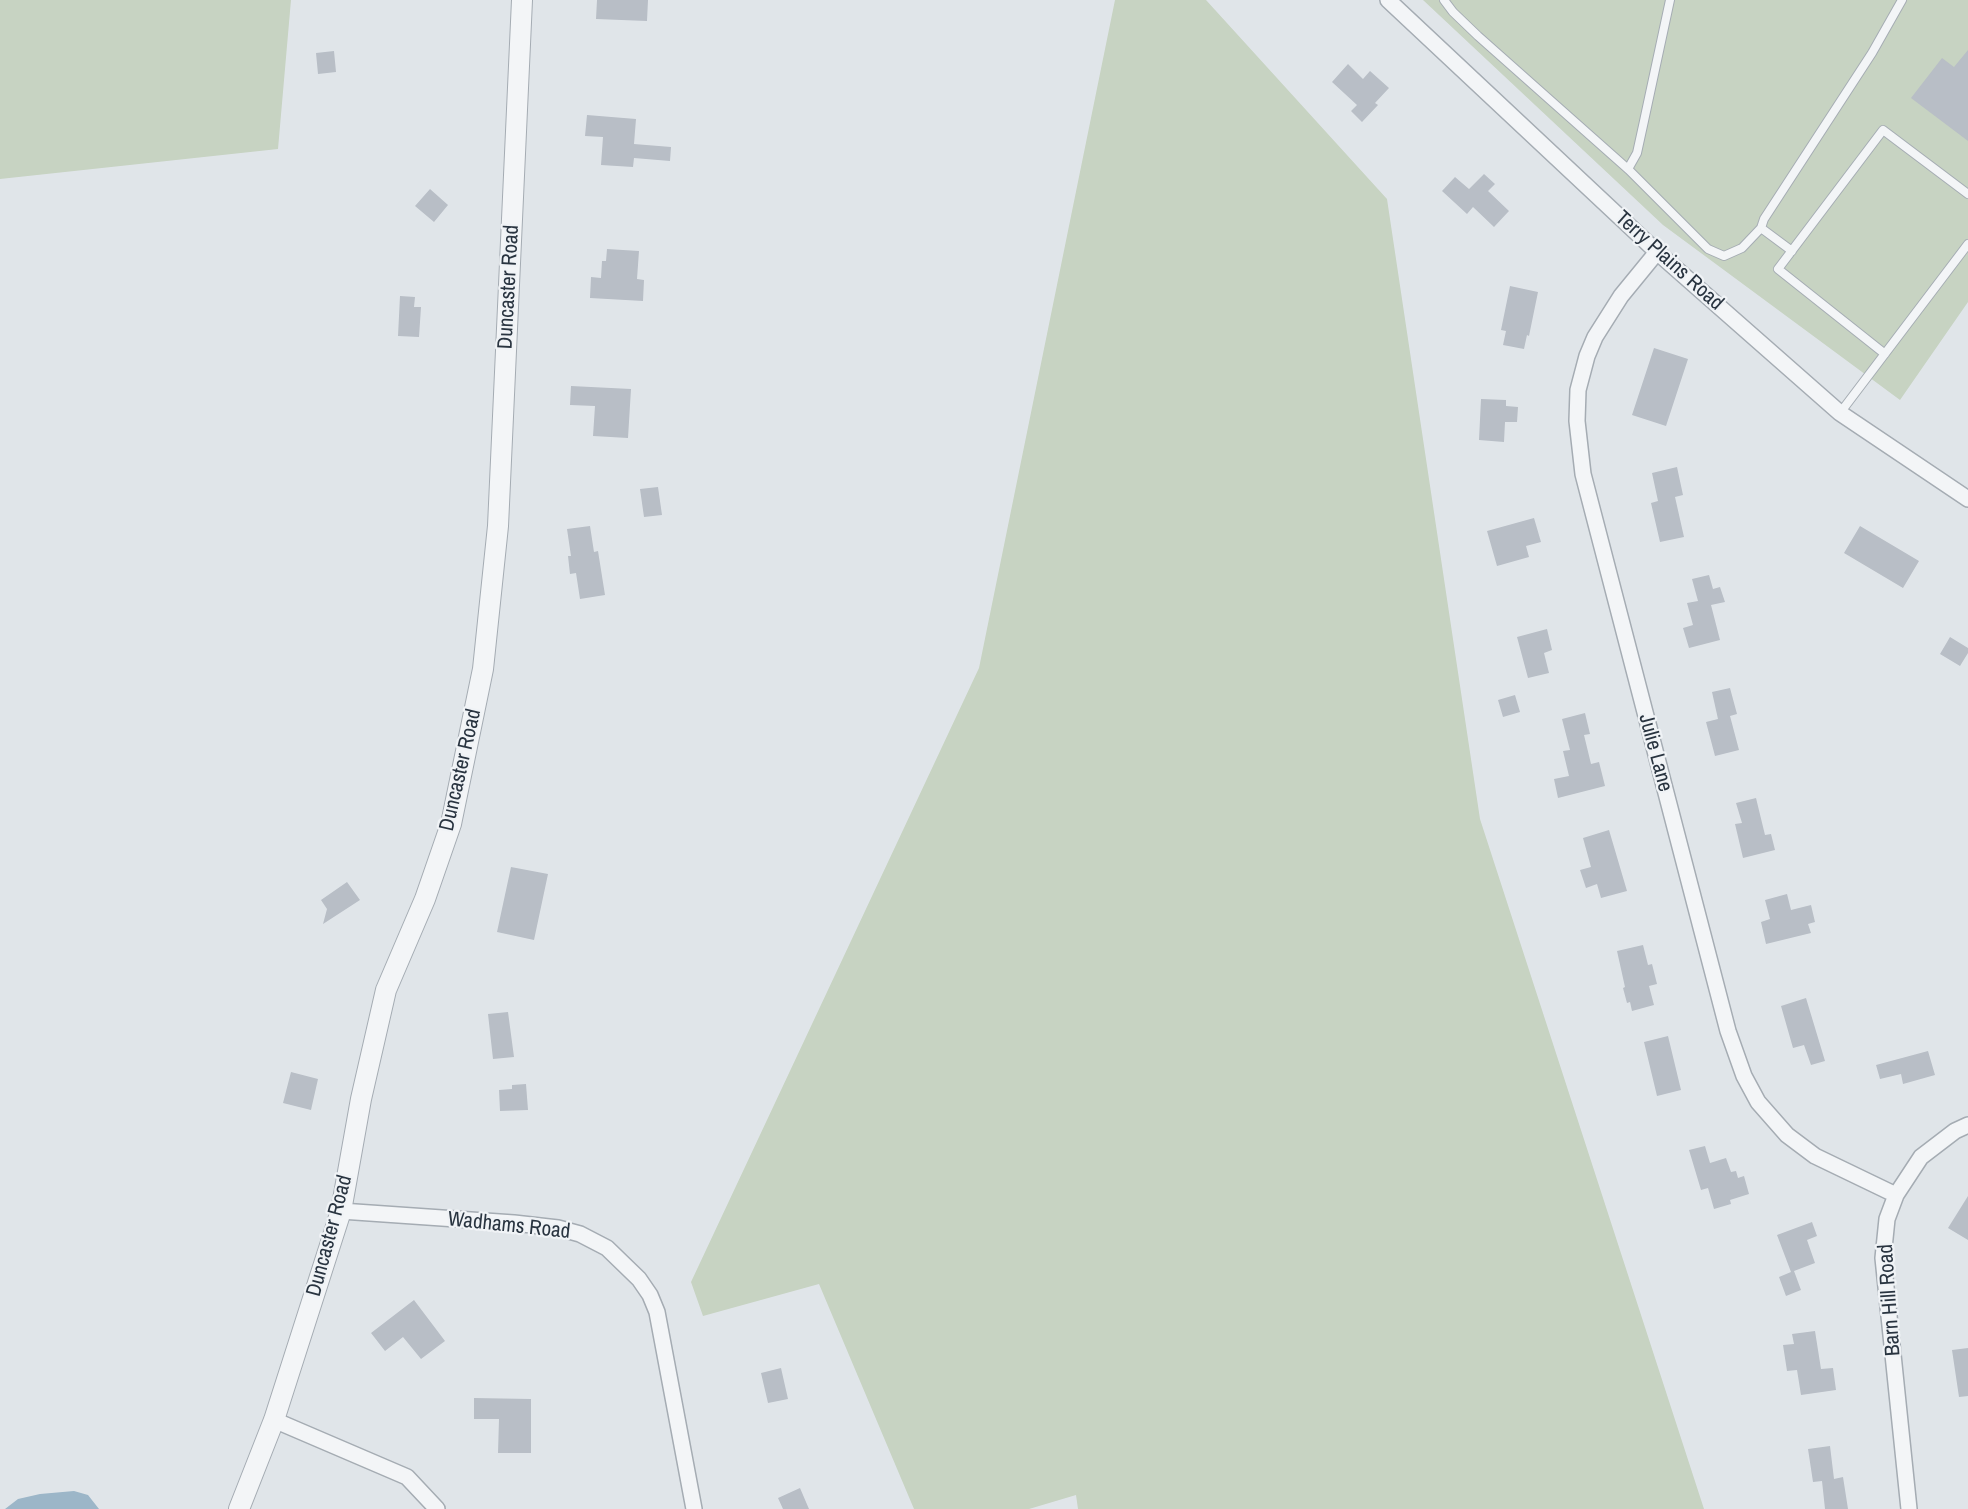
<!DOCTYPE html>
<html>
<head>
<meta charset="utf-8">
<style>
	body { margin:0 }
	canvas { display:block; background:#e0e5e9 }
</style>
</head>
<body>
<canvas width="1968" height="1509"></canvas>
<script>
const c = document.querySelector('canvas').getContext('2d');
c.lineJoin = 'round';
function paint(path, color) {
  c.fillStyle = color;
  c.fill(path, 'evenodd');
}
function shape(rows) {
  const path = new Path2D();
  for (const r of rows) {
    path.moveTo(r[0], r[1]);
    for (let i = 2; i < r.length; i += 2) path.lineTo(r[i], r[i + 1]);
  }
  return path;
}
function trace(path, color, width, dash) {
  c.strokeStyle = color;
  c.lineWidth = width;
  c.lineCap = dash ? 'butt' : 'round';
  c.setLineDash(dash || []);
  c.stroke(path);
}
function label(font, color, halo, rows, align = 'center') {
  c.font = font + ' "Archivo Narrow",sans-serif';
  c.lineWidth = 4.5;
  c.setLineDash([]);
  c.textBaseline = 'middle';
  c.strokeStyle = halo;
  c.fillStyle = color;
  for (const [text, x, y, turn = 0] of rows) {
    c.save();
    c.translate(x, y);
    c.rotate((+turn || 0) * Math.PI / 180);
    c.textAlign = isNaN(turn) ? turn : align;
    if (halo) c.strokeText(text, 0, 0);
    c.fillText(text, 0, 0);
    c.restore();
  }
}
paint(shape([
	[0,0,291,0,278,149,0,179],
	[1115,0,1206,0,1387,199,1480,819,1704,1509,1078,1509,1076,1495,1029,1509,914,1509,819,1284,703,1316,691,1282,979,668],
	[1423,0,1968,0,1968,302,1900,400,1663,225]
]), '#c7d3c2');
paint(shape([
	[74,1491,88,1495,99,1509,5,1509,18,1499,40,1494]
]), '#9cb6c8');
paint(shape([
	[597,0,648,0,647,21,596,19],
	[1968,50,1968,141,1911,98,1942,58,1954,67],
	[334,51,336,72,318,74,316,53],
	[1348,64,1363,79,1370,71,1389,88,1375,103,1378,105,1362,122,1351,111,1357,105,1332,82],
	[587,115,636,119,634,144,671,147,670,161,634,158,633,167,601,165,603,137,585,136],
	[1484,174,1495,184,1488,191,1509,211,1494,227,1473,207,1467,214,1442,191,1455,177,1469,189],
	[430,189,448,205,434,222,415,206],
	[607,249,639,251,637,279,644,280,643,301,590,298,591,277,601,278,602,261,606,261],
	[1510,286,1538,292,1529,336,1527,335,1524,349,1503,345,1506,331,1501,330],
	[400,296,415,297,414,307,421,307,419,337,398,336],
	[1654,348,1688,359,1666,426,1632,415],
	[571,386,631,389,628,438,593,436,595,406,570,405],
	[1481,399,1506,400,1506,406,1518,407,1517,422,1505,422,1504,442,1479,440],
	[1677,467,1683,495,1675,497,1684,537,1660,542,1651,503,1658,501,1652,473],
	[658,487,662,515,644,517,640,489],
	[1534,518,1541,542,1526,546,1529,557,1497,566,1487,531],
	[590,526,594,552,598,551,605,595,580,599,576,573,570,574,568,556,571,556,567,529],
	[1860,526,1919,561,1903,588,1844,553],
	[1709,575,1713,589,1720,587,1725,602,1711,605,1720,640,1689,648,1683,628,1693,625,1687,603,1698,601,1692,579],
	[1547,629,1552,650,1544,653,1549,673,1528,678,1517,637],
	[1950,637,1968,648,1968,653,1960,666,1940,654],
	[1730,688,1737,714,1730,716,1739,750,1715,756,1706,722,1718,719,1712,692],
	[1515,695,1520,712,1503,717,1498,700],
	[1585,713,1590,734,1584,735,1591,764,1599,762,1605,786,1558,798,1554,779,1569,776,1563,751,1570,750,1562,719],
	[1756,798,1765,835,1771,834,1775,850,1743,858,1735,824,1742,823,1736,803],
	[1609,830,1627,891,1601,898,1597,884,1586,888,1580,870,1591,867,1583,838],
	[511,867,548,874,534,940,497,932],
	[347,882,360,900,323,924,327,909,321,900],
	[1787,894,1791,910,1811,905,1815,922,1808,924,1811,933,1766,944,1761,922,1770,919,1765,900],
	[1643,945,1648,965,1652,964,1657,984,1649,986,1654,1005,1632,1011,1630,1002,1627,1003,1623,988,1625,987,1617,951],
	[1806,998,1825,1061,1811,1065,1804,1045,1793,1048,1781,1006],
	[508,1012,514,1057,493,1059,488,1014],
	[1668,1036,1681,1090,1657,1096,1644,1042],
	[1928,1051,1935,1075,1903,1084,1901,1074,1880,1079,1876,1065],
	[291,1072,318,1079,311,1110,283,1103],
	[526,1084,528,1110,500,1111,499,1090,512,1089,512,1085],
	[1705,1146,1710,1163,1726,1158,1731,1172,1736,1171,1738,1178,1744,1176,1749,1194,1730,1200,1731,1204,1714,1209,1708,1188,1701,1190,1689,1150],
	[1968,1196,1968,1240,1948,1228],
	[1812,1222,1817,1236,1807,1240,1815,1263,1794,1271,1801,1290,1786,1296,1779,1277,1791,1272,1777,1235],
	[414,1300,445,1341,421,1359,403,1337,385,1351,371,1333],
	[1815,1331,1821,1369,1833,1368,1836,1390,1801,1395,1797,1370,1787,1371,1783,1345,1794,1344,1792,1334],
	[1968,1348,1968,1396,1959,1397,1952,1350],
	[781,1368,788,1399,768,1403,761,1373],
	[474,1398,531,1399,531,1453,498,1453,499,1419,474,1419],
	[1830,1446,1834,1479,1843,1477,1848,1509,1825,1509,1822,1481,1813,1482,1808,1449],
	[800,1488,809,1509,783,1509,778,1498]
]), '#b8bec6');
const service = shape([
	[1444,0,1453,12,1478,36,1629,170,1708,249,1724,256,1742,248,1761,228],
	[1628,169,1637,153,1644,121,1670,0],
	[1792,251,1761,228,1764,219,1872,53,1902,0],
	[1885,354,1778,269,1883,130,1968,194],
	[1840,413,1968,244]
]);
const minor = shape([
	[1388,0,1657,252,1840,413,1968,499],
	[1657,252,1621,296,1595,337,1587,356,1578,390,1577,421,1583,474,1728,1031,1744,1076,1758,1102,1787,1135,1815,1156,1896,1195],
	[341,1211,514,1223,558,1228,580,1234,607,1248,639,1279,650,1295,657,1312,694,1509],
	[274,1420,407,1477,437,1509],
	[1909,1509,1883,1258,1887,1219,1896,1195,1921,1157,1955,1131,1968,1125]
]);
const tertiary = shape([
	[239,1509,274,1420,341,1211,361,1099,386,990,425,899,451,824,483,669,498,526,522,0]
]);
trace(service, '#a5acb3', 10);
trace(minor, '#a5acb3', 18);
trace(tertiary, '#a5acb3', 22);
trace(service, '#f3f5f7', 8);
trace(minor, '#f3f5f7', 15);
trace(tertiary, '#f3f5f7', 20);
label('21px', '#293440', '#f0f3f6', [
	["Terry Plains Road",1669,261,42],
	["Duncaster Road",509,287,-87],
	["Julie Lane",1655,753,75],
	["Duncaster Road",461,770,-77],
	["Wadhams Road",509,1226,6],
	["Duncaster Road",330,1236,-75],
	["Barn Hill Road",1890,1300,-94]
]);
</script>
</body>
</html>
